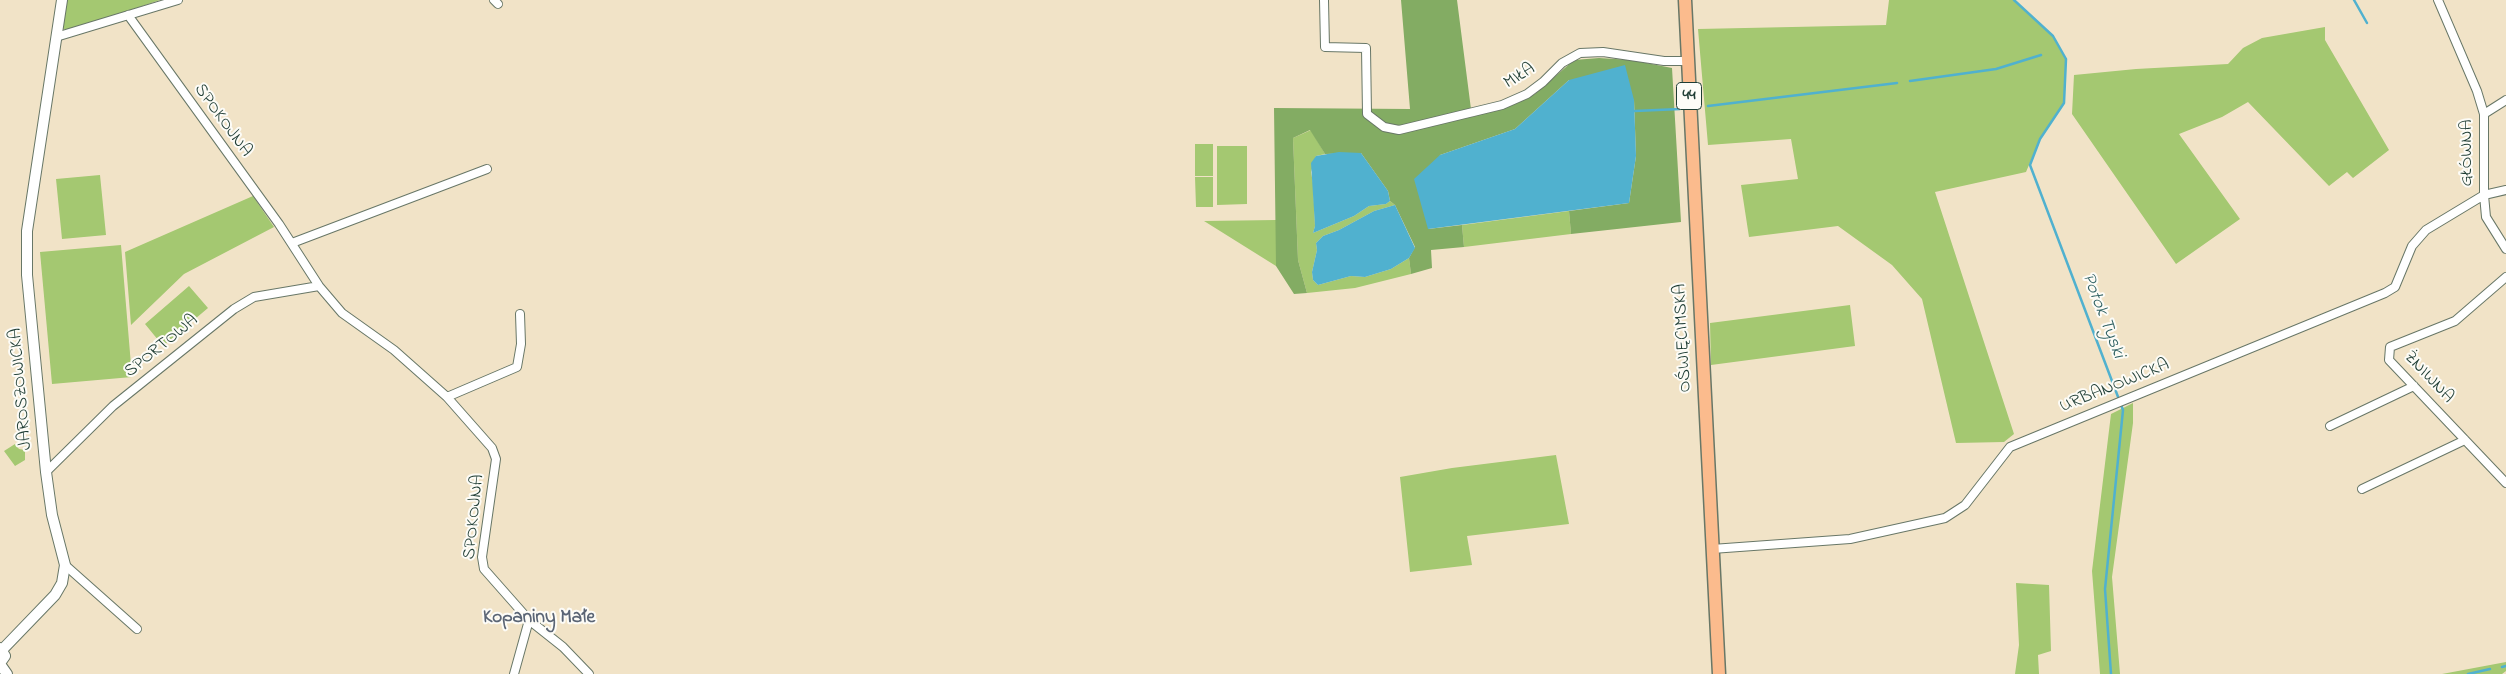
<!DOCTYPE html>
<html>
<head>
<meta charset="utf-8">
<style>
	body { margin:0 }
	canvas { display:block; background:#f1e3c7 }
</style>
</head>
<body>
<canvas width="2506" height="674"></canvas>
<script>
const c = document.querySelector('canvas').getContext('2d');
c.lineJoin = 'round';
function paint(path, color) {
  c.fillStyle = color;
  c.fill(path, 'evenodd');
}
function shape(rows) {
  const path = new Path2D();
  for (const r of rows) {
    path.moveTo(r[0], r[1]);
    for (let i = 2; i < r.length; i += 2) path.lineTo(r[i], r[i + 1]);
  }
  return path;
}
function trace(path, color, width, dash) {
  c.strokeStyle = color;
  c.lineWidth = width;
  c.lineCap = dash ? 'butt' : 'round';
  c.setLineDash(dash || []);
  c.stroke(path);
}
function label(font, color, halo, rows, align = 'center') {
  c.font = font + ' "Indie Flower",sans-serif';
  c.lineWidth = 4;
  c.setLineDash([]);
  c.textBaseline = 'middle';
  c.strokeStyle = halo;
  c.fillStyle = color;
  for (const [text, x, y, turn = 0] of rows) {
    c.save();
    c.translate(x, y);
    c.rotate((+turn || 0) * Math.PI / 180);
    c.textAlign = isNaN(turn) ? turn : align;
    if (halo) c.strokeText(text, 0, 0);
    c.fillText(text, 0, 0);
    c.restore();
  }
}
paint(shape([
	[66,0,160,0,69,31,62,28],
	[1889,0,2014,0,2053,36,2066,59,2064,103,2040,139,2026,172,1935,192,2014,434,2004,442,1956,443,1922,299,1892,265,1838,226,1749,237,1741,185,1798,179,1791,139,1708,145,1698,29,1886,25],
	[2325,27,2325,40,2389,150,2353,178,2347,172,2329,186,2248,102,2222,117,2179,134,2240,219,2176,264,2072,114,2074,75,2136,69,2228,64,2243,48,2262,38],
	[1311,130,1325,154,1316,156,1311,172,1313,183,1315,226,1313,233,1354,216,1369,206,1386,204,1390,201,1395,205,1374,211,1339,230,1323,236,1316,243,1317,250,1312,272,1313,280,1318,285,1351,276,1365,277,1391,269,1409,258,1411,274,1355,288,1307,293,1298,260,1293,138],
	[1195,144,1213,144,1213,176,1195,176],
	[1217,146,1247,146,1247,204,1217,205],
	[100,175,106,235,62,239,56,179],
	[1195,177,1213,177,1213,207,1196,207],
	[253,196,274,227,184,274,131,325,125,252],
	[1569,211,1571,234,1464,247,1462,225],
	[1276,220,1276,266,1204,221],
	[121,245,132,377,52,384,40,252],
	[189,286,208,308,163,346,145,324],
	[1850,305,1855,346,1711,365,1710,323],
	[2133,403,2133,423,2112,577,2120,674,2100,674,2092,571,2111,414],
	[15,444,19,449,25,450,25,460,15,466,4,451],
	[1556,455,1569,524,1467,536,1472,565,1410,572,1400,477,1452,468],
	[2016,583,2049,585,2051,651,2038,655,2039,674,2015,674,2019,645],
	[2506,662,2506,671,2502,674,2442,674]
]), '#a4c871');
paint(shape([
	[1401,0,1457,0,1472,117,1535,94,1574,60,1599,58,1631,60,1672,68,1681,222,1571,234,1569,211,1629,203,1636,156,1634,100,1569,80,1515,129,1440,155,1428,229,1462,225,1464,247,1431,250,1432,268,1411,274,1409,258,1415,247,1395,205,1390,201,1388,191,1361,153,1325,154,1310,130,1293,138,1298,260,1307,293,1294,294,1276,266,1274,108,1410,109]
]), '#83ac63');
paint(shape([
	[1625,65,1634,100,1636,156,1629,203,1428,229,1414,179,1440,155,1515,129,1569,80],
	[1339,152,1361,153,1388,191,1390,201,1386,204,1369,206,1354,216,1313,233,1315,226,1311,163,1316,156],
	[1395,205,1415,248,1409,258,1391,269,1365,277,1351,276,1318,285,1313,280,1312,272,1317,250,1316,243,1323,236,1339,230,1374,211]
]), '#50b1cf');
trace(shape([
	[2014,0,2053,36,2066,59,2064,103,2040,139,2030,165,2123,410,2105,589,2111,674],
	[2354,0,2367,23],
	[1910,81,1996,69,2041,55],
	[1708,106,1897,83],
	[1635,111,1680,109],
	[2502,667,2506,666],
	[2468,674,2490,669]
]), '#50b1cf', 2.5);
const minor = shape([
	[494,0,498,4],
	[1324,0,1325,47,1366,48,1367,114,1384,127,1399,130,1502,105,1527,94,1543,82,1562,63,1580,53,1603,52,1664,61,1688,61],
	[2438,0,2477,91,2484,114,2484,195,2486,217,2506,249],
	[128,15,279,224,319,286,342,313,394,350,447,397,492,448,496,459,482,557,484,569,529,620,563,647,589,674],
	[56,37,178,0],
	[2484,114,2506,100],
	[292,243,487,169],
	[2506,277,2455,321,2390,347,2389,360,2506,483],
	[447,397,517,367,521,344,520,314],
	[2330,426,2414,386],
	[46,472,113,406,234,309,254,297,319,286],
	[2362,489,2465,440],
	[1712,549,1850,539,1945,518,1965,505,2010,447,2385,293,2395,287,2412,246,2426,230,2484,195,2506,190],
	[65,565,137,629],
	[514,674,529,620]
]);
const tertiary = shape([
	[0,648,5,656,0,663],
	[2,650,55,595,62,583,65,565,52,515,46,472,27,275,27,231,62,0],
	[0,664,7,674]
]);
const trunk = shape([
	[1685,0,1719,674]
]);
trace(minor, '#687767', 10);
trace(tertiary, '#687767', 12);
trace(trunk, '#687767', 15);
trace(minor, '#fff', 8);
trace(tertiary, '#fff', 10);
trace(trunk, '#fbbb8d', 12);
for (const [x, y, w] of [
	[1689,96,25]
]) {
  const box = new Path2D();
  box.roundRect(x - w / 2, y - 13.5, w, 27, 4);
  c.fillStyle = '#fdfcf7';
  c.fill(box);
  trace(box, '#1f3d34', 1);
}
label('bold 16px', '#1f3d34', null, [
	["44",1689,96]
]);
label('18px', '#1f3d34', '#fdfcf7', [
	["MIŁA",1520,77,-32],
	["SPOKOJNA",222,121,54],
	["GŁÓWNA",2468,153,-90],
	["OŚWIĘCIMSKA",1684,338,-93],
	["SPORTOWA",162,347,-39],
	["ŻNIWNA",2428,378,47],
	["URBANOWICKA",2115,387,-22],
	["JAROSZOWICKA",22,389,-95],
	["SPOKOJNA",475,517,-84]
]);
label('italic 19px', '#2e6062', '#fdfcf7', [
	["Potok Tyski",2102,316,69]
]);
label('bold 19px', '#5b6575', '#fdfcf7', [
	["Kopaniny Małe",539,619]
]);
</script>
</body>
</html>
